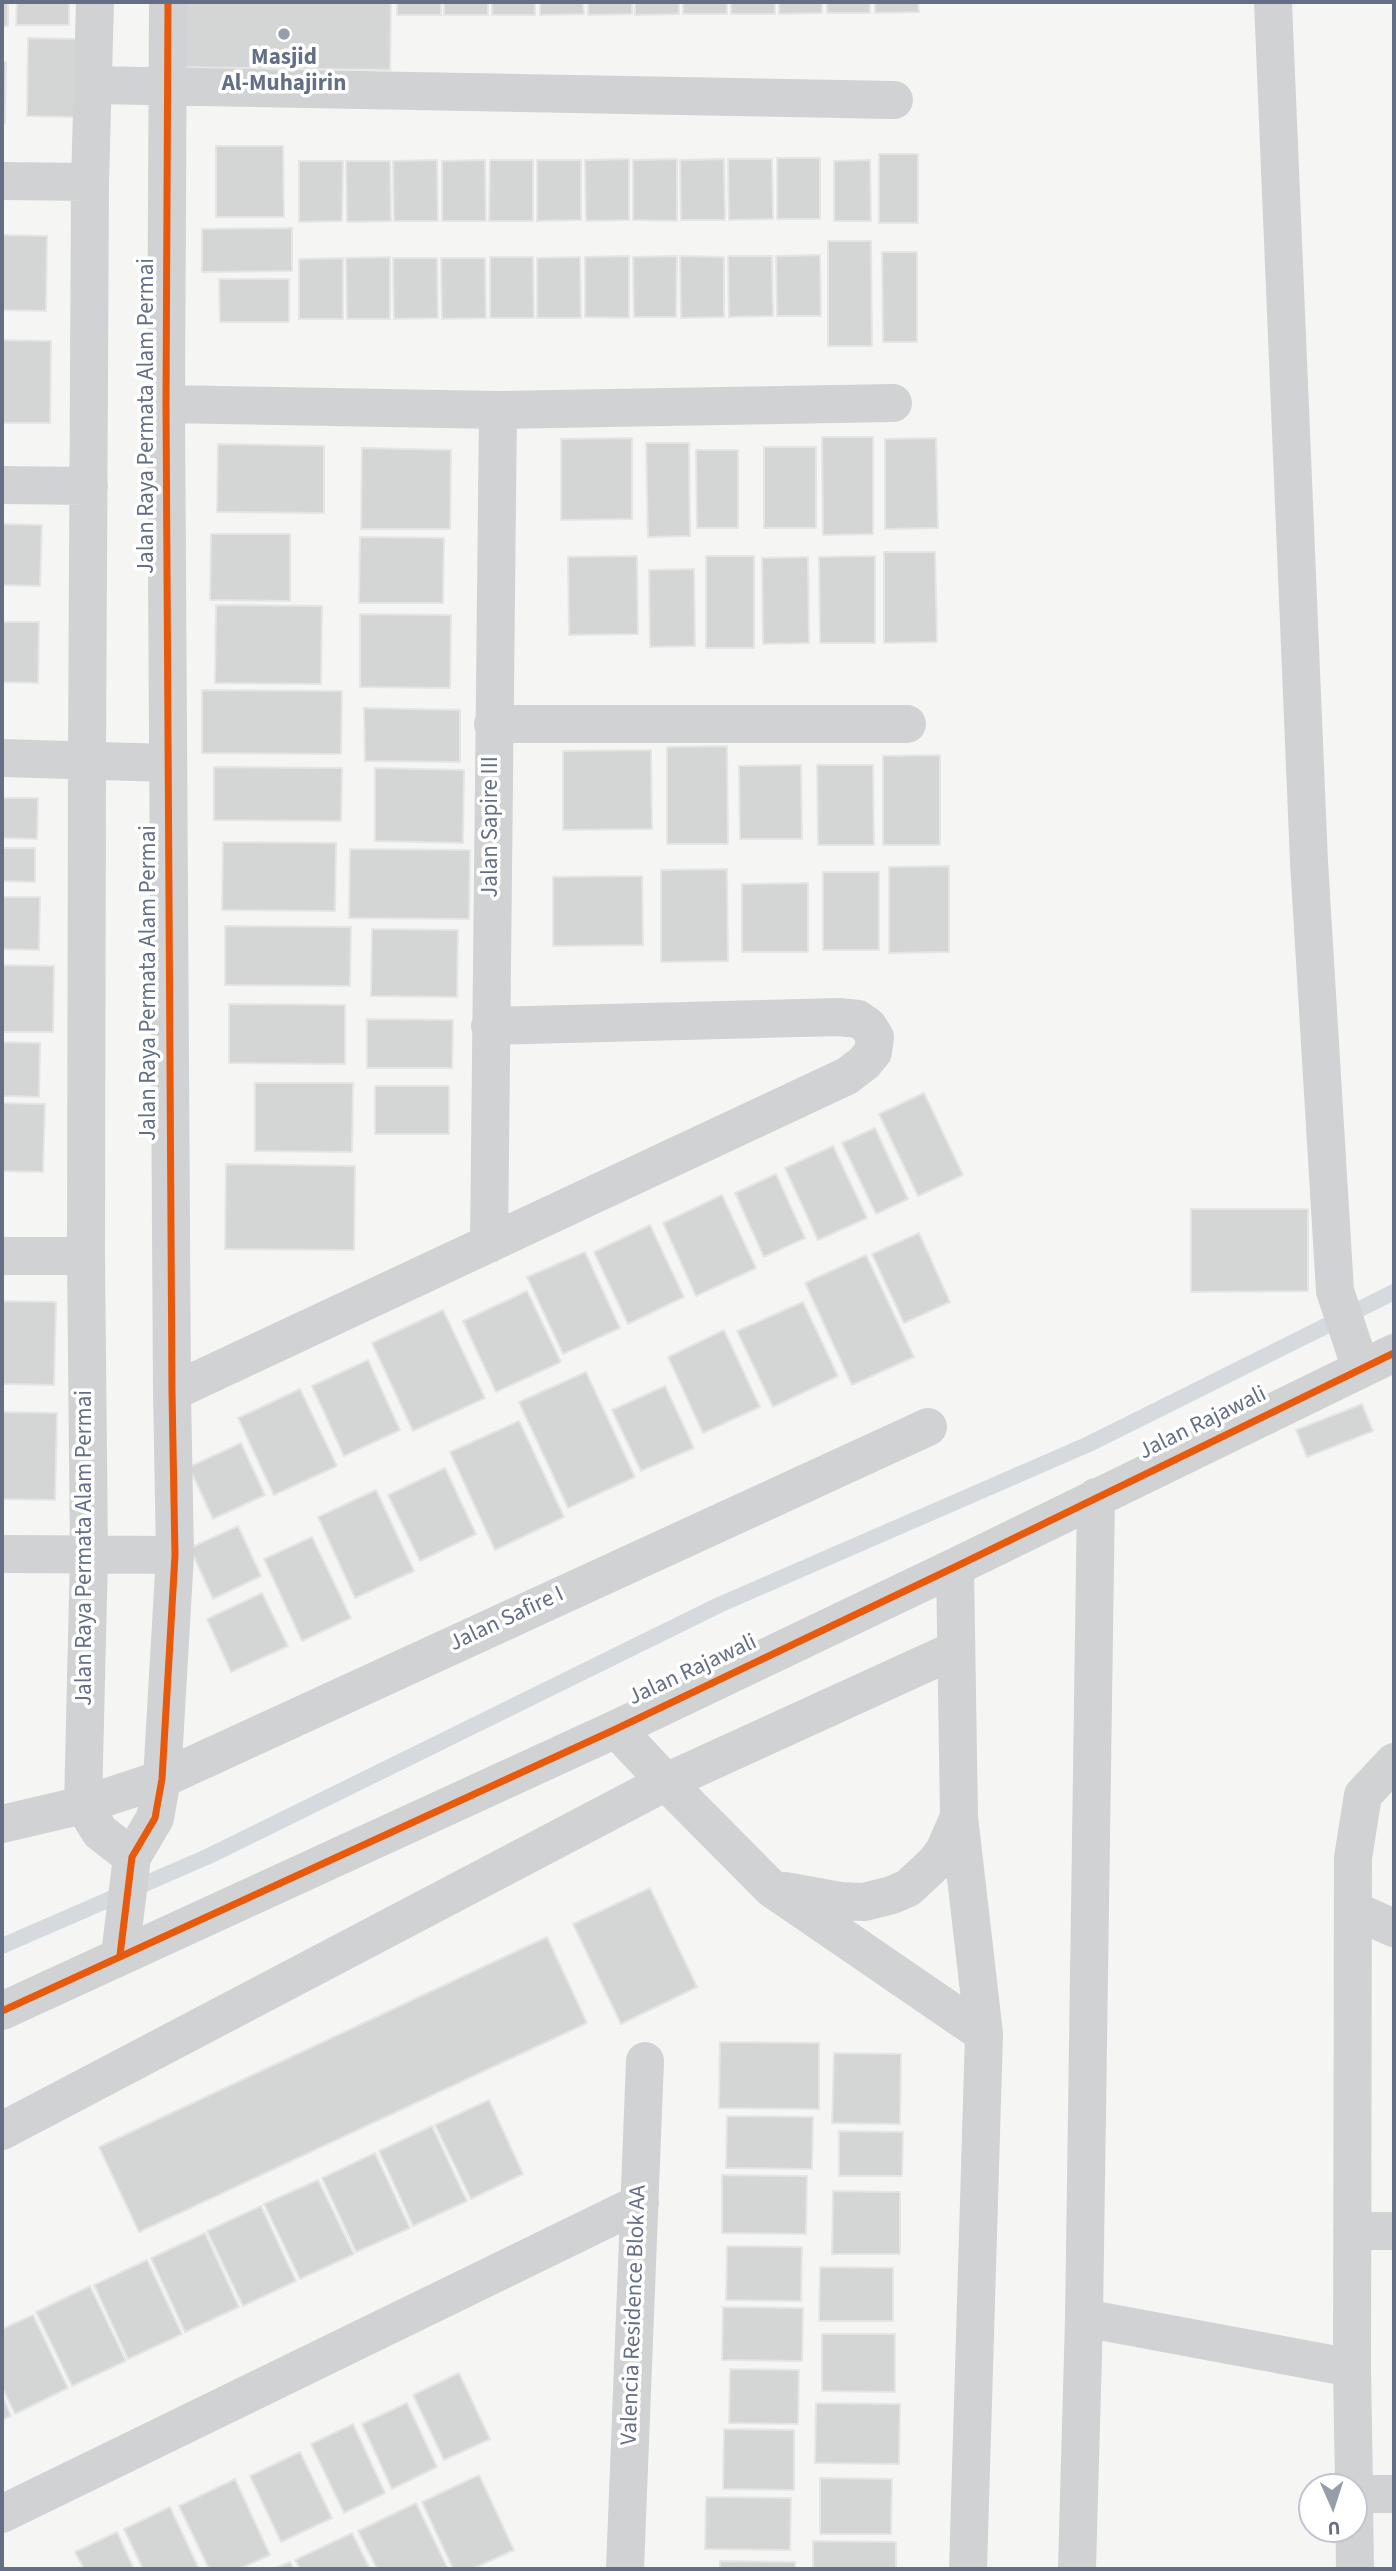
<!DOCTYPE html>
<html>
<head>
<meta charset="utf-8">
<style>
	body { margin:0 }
	#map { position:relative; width:1396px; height:2571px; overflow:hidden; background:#f5f6f4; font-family:"Source Sans 3",sans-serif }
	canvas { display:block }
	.frame { position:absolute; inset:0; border:4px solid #636f86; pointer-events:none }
	.north { position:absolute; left:1298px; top:2473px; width:70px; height:70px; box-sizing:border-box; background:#fff; border:2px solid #c1c5cf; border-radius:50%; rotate:177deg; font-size:19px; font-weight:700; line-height:28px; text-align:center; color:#636f86 }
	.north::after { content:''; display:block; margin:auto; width:24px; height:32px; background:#969eac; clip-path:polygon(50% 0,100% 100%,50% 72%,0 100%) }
</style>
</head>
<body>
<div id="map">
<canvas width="1396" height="2571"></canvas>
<div class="frame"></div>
<div class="north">U</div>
</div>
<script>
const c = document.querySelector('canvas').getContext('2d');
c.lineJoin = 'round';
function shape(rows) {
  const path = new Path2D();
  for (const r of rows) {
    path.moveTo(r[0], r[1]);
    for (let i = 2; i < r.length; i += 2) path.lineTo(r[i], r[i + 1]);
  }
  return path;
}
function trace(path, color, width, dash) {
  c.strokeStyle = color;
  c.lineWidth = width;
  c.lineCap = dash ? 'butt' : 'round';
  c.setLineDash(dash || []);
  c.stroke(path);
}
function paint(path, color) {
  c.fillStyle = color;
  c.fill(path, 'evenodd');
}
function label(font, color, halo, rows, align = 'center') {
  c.font = font + ' "Source Sans 3",sans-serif';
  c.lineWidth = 7;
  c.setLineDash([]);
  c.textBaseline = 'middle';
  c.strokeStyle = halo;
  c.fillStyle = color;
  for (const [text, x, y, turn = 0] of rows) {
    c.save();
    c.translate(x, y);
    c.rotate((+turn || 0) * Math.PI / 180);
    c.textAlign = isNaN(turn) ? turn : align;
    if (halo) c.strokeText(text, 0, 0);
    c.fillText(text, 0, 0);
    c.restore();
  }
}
trace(shape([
	[2,1946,209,1856,719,1605,1089,1444,1394,1292]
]), '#d5dade', 16);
const building = shape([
	[2,2,8,2,8,26,2,26,2,2],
	[17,2,69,2,69,25,16,25,17,2],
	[176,2,391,2,390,70,177,67,176,2],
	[397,2,441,2,441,15,397,15,397,2],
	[444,2,488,2,488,15,444,15,444,2],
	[492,2,535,2,535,15,492,15,492,2],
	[540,2,583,2,584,14,540,15,540,2],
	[588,2,632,2,632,14,588,15,588,2],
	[635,2,679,2,679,14,635,15,635,2],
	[683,2,727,2,727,14,683,14,683,2],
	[731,2,775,2,775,14,731,14,731,2],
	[779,2,822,2,822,13,779,14,779,2],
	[827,2,870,2,870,13,827,13,827,2],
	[875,2,918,2,919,12,875,13,875,2],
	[28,38,76,39,74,117,27,116,28,38],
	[2,62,6,62,5,123,2,122,2,62],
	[216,146,283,146,284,217,216,217,216,146],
	[879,154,918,154,918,223,879,223,879,154],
	[777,158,820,158,820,219,777,219,777,158],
	[629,159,629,220,586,221,585,160,629,159],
	[677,159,677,221,633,220,633,160,677,159],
	[724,159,725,220,681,220,680,160,724,159],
	[728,159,772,159,773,219,729,220,728,159],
	[437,160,438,221,394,221,393,161,437,160],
	[485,160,486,221,442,221,442,161,485,160],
	[490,160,533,160,533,221,489,221,490,160],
	[537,160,581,160,581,220,537,221,537,160],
	[870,160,871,221,834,221,834,161,870,160],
	[299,161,343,161,342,221,299,222,299,161],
	[346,161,390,161,391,221,347,222,346,161],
	[292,228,292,271,202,272,202,229,292,228],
	[2,235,47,236,46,311,2,310,2,235],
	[828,241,871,241,872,346,828,346,828,241],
	[882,252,917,252,917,342,883,342,882,252],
	[820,255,821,316,777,316,776,256,820,255],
	[629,256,629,318,585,317,585,257,629,256],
	[677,256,676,317,634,317,633,257,677,256],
	[680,256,724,257,724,317,681,318,680,256],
	[728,256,772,256,773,316,729,317,728,256],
	[390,257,390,319,347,319,346,258,390,257],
	[490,257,533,257,534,318,490,318,490,257],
	[580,257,581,318,537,318,537,258,580,257],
	[343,258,343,319,299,319,299,259,343,258],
	[393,258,437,258,438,318,394,319,393,258],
	[441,258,485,258,486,318,442,319,441,258],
	[219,279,289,279,289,322,220,322,219,279],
	[2,340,51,341,50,423,2,423,2,340],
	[822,437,873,437,873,534,823,535,822,437],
	[632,438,632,519,561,520,561,439,632,438],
	[936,438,938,528,885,529,885,439,936,438],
	[646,443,689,443,690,536,648,537,646,443],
	[218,444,324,446,324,513,217,512,218,444],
	[764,447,816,447,816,528,764,528,764,447],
	[362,448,451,450,450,529,361,529,362,448],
	[696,450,738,450,738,528,697,528,696,450],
	[2,524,42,525,40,586,2,585,2,524],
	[211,534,290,534,290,601,210,600,211,534],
	[360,537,444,538,443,603,359,603,360,537],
	[884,552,935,552,937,642,884,643,884,552],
	[637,556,638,634,569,635,568,557,637,556],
	[706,556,754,556,754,648,706,648,706,556],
	[875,556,875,643,820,643,819,557,875,556],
	[808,557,809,643,763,644,762,558,808,557],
	[694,569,695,646,650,647,649,570,694,569],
	[216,605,322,606,321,684,215,683,216,605],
	[360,614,451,615,450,688,360,687,360,614],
	[2,622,39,622,38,683,2,682,2,622],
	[202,690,342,691,341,754,202,753,202,690],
	[364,708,460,710,460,762,365,761,364,708],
	[727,746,728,844,667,844,667,747,727,746],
	[651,750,652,829,563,830,563,751,651,750],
	[940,755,940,845,883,845,883,756,940,755],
	[801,765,802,839,740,839,739,766,801,765],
	[817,765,873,765,874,845,818,845,817,765],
	[214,767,342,768,341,821,214,820,214,767],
	[375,768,464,770,463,843,375,841,375,768],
	[2,798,38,798,37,839,2,838,2,798],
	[223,842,336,843,335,911,222,910,223,842],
	[2,848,35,848,35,882,2,881,2,848],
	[350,849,470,850,469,919,349,918,350,849],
	[949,866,949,952,889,953,889,867,949,866],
	[727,869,728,961,661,962,661,870,727,869],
	[823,872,879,872,879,950,823,950,823,872],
	[642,876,643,945,553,946,553,877,642,876],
	[808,883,808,952,742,952,742,884,808,883],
	[2,897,40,897,39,950,2,949,2,897],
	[225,926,351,927,350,986,225,985,225,926],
	[372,929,458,930,457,997,371,996,372,929],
	[2,965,54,966,53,1032,2,1032,2,965],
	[229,1004,345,1005,345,1064,229,1063,229,1004],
	[367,1019,453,1020,452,1068,367,1068,367,1019],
	[2,1042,40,1043,39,1097,2,1096,2,1042],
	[255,1083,353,1083,352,1152,255,1151,255,1083],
	[375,1086,449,1086,449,1134,375,1134,375,1086],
	[924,1093,963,1175,918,1196,879,1114,924,1093],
	[2,1103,45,1104,43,1172,2,1171,2,1103],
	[875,1128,908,1199,876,1214,842,1143,875,1128],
	[833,1146,867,1218,818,1240,785,1168,833,1146],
	[226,1164,355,1166,354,1250,225,1249,226,1164],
	[776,1174,805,1238,764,1257,735,1193,776,1174],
	[722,1195,756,1268,696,1296,663,1223,722,1195],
	[1191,1209,1308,1209,1308,1291,1191,1292,1191,1209],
	[650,1225,684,1297,628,1324,594,1252,650,1225],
	[919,1233,950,1302,904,1323,872,1254,919,1233],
	[585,1252,620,1328,563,1354,527,1277,585,1252],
	[866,1255,914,1357,852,1385,805,1283,866,1255],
	[527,1291,561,1362,496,1392,463,1321,527,1291],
	[2,1301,56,1302,54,1385,2,1384,2,1301],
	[803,1302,838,1376,773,1407,737,1331,803,1302],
	[443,1310,485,1398,413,1431,372,1343,443,1310],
	[724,1330,760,1407,703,1433,668,1357,724,1330],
	[368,1360,400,1430,344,1456,312,1386,368,1360],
	[586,1372,635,1477,568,1508,519,1402,586,1372],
	[665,1386,694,1448,641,1471,612,1410,665,1386],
	[300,1389,337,1466,274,1495,238,1418,300,1389],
	[1362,1404,1373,1431,1307,1457,1296,1430,1362,1404],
	[2,1412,57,1413,55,1500,2,1499,2,1412],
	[519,1421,564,1517,495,1550,450,1452,519,1421],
	[241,1443,265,1495,213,1519,189,1467,241,1443],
	[445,1468,476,1534,420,1561,388,1495,445,1468],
	[376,1490,414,1571,355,1598,318,1517,376,1490],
	[238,1526,261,1576,213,1599,190,1548,238,1526],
	[312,1537,351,1618,302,1641,264,1559,312,1537],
	[262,1593,288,1646,231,1672,207,1619,262,1593],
	[650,1888,697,1987,621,2024,573,1924,650,1888],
	[547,1937,587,2023,139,2232,99,2147,547,1937],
	[720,2042,819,2043,819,2109,719,2108,720,2042],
	[834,2053,901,2054,900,2124,832,2123,834,2053],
	[489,2100,523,2174,471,2199,435,2125,489,2100],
	[727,2116,813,2117,812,2169,726,2168,727,2116],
	[432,2126,467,2201,413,2226,379,2151,432,2126],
	[839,2131,903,2132,902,2176,839,2176,839,2131],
	[375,2153,410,2228,356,2252,322,2178,375,2153],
	[722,2175,807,2176,806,2234,722,2233,722,2175],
	[318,2180,354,2254,300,2279,264,2204,318,2180],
	[833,2191,900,2192,900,2254,832,2254,833,2191],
	[261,2206,296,2281,243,2306,207,2231,261,2206],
	[205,2233,239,2307,185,2332,151,2258,205,2233],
	[727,2246,802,2247,801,2301,726,2300,727,2246],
	[147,2260,182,2334,128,2359,94,2285,147,2260],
	[820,2267,893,2268,893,2321,819,2321,820,2267],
	[90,2286,126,2361,72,2386,36,2312,90,2286],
	[723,2307,803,2308,802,2361,722,2360,723,2307],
	[33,2315,68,2388,15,2414,2,2387,2,2329,33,2315],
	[822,2334,895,2334,895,2392,822,2391,822,2334],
	[730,2369,799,2370,798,2424,729,2423,730,2369],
	[459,2373,490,2439,444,2460,413,2395,459,2373],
	[2,2395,11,2416,2,2420,2,2395],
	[407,2403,437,2467,392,2489,362,2424,407,2403],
	[816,2403,900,2404,899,2464,815,2463,816,2403],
	[353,2424,385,2493,344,2513,311,2444,353,2424],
	[724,2429,794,2430,794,2490,723,2489,724,2429],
	[300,2452,332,2518,281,2542,250,2476,300,2452],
	[479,2475,514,2550,472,2569,453,2569,422,2502,479,2475],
	[820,2478,892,2479,891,2534,820,2534,820,2478],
	[235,2479,270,2555,239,2569,209,2569,179,2506,235,2479],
	[706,2497,791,2498,790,2550,705,2549,706,2497],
	[416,2503,448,2569,377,2569,358,2531,416,2503],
	[170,2507,199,2569,143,2569,124,2529,170,2507],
	[117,2532,134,2569,84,2569,75,2552,117,2532],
	[352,2533,370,2569,300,2569,295,2560,352,2533],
	[813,2541,896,2542,896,2569,813,2569,813,2541],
	[720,2561,795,2562,795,2569,720,2569,720,2561],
	[290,2562,294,2569,273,2569,290,2562]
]);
paint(building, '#d4d5d5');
trace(building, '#e4e5e4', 2);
trace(shape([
	[95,2,90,182,87,760,86,1256,89,1555,83,1805,100,1832,132,1857],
	[1273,2,1309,862,1335,1291,1361,1369],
	[93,85,894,100],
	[2,181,90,182],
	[166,404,498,410,893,403],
	[2,485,89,486],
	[493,724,907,724],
	[2,758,168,763],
	[489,1244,498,410],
	[2,1256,86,1256],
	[172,1392,847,1076,864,1063,873,1052,875,1037,868,1026,858,1019,839,1017,490,1026],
	[2,1554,175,1555],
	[955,1567,959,1817,984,2034,968,2569],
	[616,1729,666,1782,771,1888,984,2034],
	[2,1824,83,1805,162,1779,928,1427],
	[785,1891,840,1901,864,1902,892,1895,908,1888,935,1863,944,1851,959,1817],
	[1353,1910,1394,1928],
	[120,1955,132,1857,155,1818,162,1779,175,1555,172,1392,166,404,168,2],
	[2,2011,616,1729,955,1567,1394,1353],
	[2,2131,666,1782,955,1650],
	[1352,2231,1394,2231],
	[1084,2318,1352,2368],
	[1354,2487,1352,2368,1353,1858,1363,1795,1394,1762],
	[1354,2494,1394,2494],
	[1354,2500,1355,2569],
	[2,2514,640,2203],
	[625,2569,645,2061],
	[1077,2569,1084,2318,1096,1497]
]), '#d1d2d3', 38);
trace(shape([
	[120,1955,132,1857,155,1818,162,1779,175,1555,172,1392,166,404,168,2],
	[2,2011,616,1729,955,1567,1394,1353]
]), '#e8590c', 7);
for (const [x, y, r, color] of [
	[284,34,7,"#969eac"]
]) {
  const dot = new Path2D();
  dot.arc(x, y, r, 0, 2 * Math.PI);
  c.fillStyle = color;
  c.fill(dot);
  trace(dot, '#fff', 2.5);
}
label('bold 23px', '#636f86', '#fff', [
	["Masjid",284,59],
	["Al-Muhajirin",284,85]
]);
label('23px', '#636f86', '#fff', [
	["Jalan Raya Permata Alam Permai",148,416,-90],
	["Jalan Sapire III",492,827,-90],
	["Jalan Raya Permata Alam Permai",150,983,-90],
	["Jalan Rajawali",1203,1424,-26],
	["Jalan Raya Permata Alam Permai",86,1548,-90],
	["Jalan Safire I",507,1620,-25],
	["Jalan Rajawali",693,1671,-25],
	["Valencia Residence Blok AA",635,2315,-88]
]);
</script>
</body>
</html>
